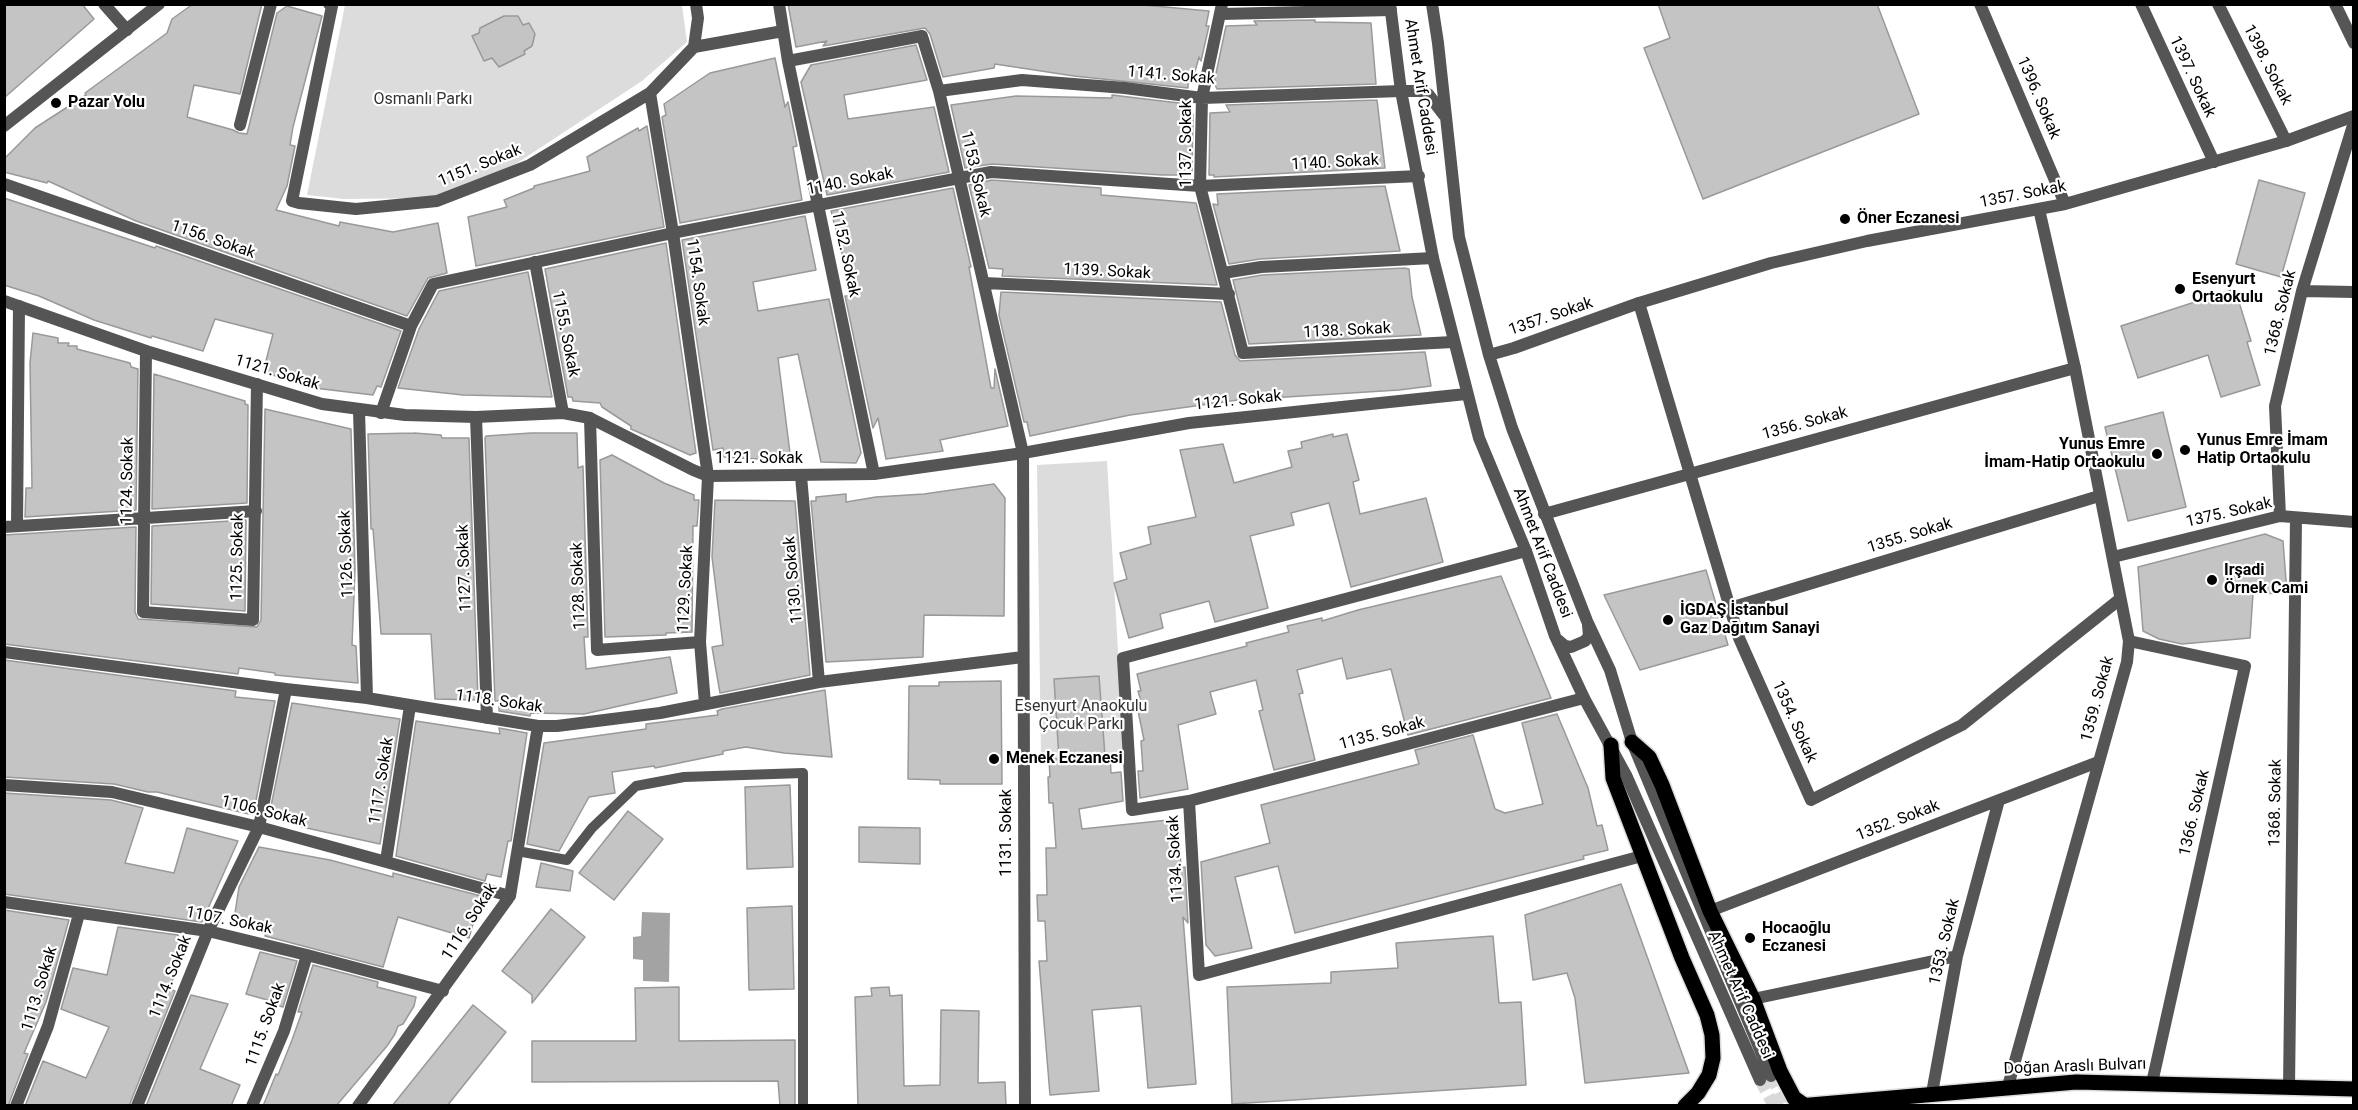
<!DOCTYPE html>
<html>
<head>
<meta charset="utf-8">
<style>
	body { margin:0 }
	#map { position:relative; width:2358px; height:1110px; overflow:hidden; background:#fff; font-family:Roboto,sans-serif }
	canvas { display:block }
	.frame { position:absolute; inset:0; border:6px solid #000; pointer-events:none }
</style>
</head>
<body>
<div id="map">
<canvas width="2358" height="1110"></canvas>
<div class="frame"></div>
</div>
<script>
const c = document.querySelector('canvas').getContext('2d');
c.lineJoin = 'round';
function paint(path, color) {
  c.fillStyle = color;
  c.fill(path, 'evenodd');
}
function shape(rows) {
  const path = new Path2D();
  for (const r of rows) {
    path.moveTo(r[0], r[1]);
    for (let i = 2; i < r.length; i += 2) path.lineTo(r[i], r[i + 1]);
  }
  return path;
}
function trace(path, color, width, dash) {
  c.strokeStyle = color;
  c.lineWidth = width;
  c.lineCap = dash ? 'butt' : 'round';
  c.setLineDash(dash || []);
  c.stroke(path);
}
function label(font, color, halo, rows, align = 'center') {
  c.font = font + ' Roboto,sans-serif';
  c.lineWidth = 4.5;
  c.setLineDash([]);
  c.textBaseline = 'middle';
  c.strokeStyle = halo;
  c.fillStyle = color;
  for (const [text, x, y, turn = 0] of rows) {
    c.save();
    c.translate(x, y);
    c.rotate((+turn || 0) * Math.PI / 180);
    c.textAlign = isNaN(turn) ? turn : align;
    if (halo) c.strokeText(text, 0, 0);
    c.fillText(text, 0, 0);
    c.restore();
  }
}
paint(shape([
	[345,5,682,5,687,42,642,81,508,169,431,198,344,199,307,195],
	[1107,461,1124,755,1041,760,1037,465]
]), '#dcdcdc');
paint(shape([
	[642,912,670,913,669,982,643,981,643,960,633,959,633,937,641,936]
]), '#a3a3a3');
const building = shape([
	[4,4,82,4,94,19,4,98,4,4],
	[193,4,262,4,240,94,194,85,187,117,233,130,239,133,247,134,277,13,287,6,322,16,293,127,290,145,295,146,287,186,276,210,339,226,340,222,393,232,438,223,447,273,428,278,407,316,136,221,48,181,47,183,4,172,4,159,35,128,86,95,85,93,167,33,172,19,193,4],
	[788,4,1133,4,1209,11,1206,26,1209,26,1201,61,1199,57,1192,83,1188,83,1188,88,1074,76,995,64,994,68,943,77,930,34,925,28,823,46,827,41,796,47,788,4],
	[1658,4,1877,4,1919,114,1703,199,1644,48,1670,38,1658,4],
	[504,16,518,16,523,25,529,23,535,34,532,46,524,51,525,54,499,67,492,58,484,61,472,36,479,33,480,28,504,16],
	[1315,20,1315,22,1371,23,1376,84,1217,89,1214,83,1226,26,1257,25,1254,21,1315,20],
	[916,45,927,80,844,95,848,119,934,107,949,172,827,195,801,82,811,65,916,45],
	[775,58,785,107,788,102,797,146,793,147,802,200,680,223,662,117,666,115,664,104,710,73,775,58],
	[1112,95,1187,104,1187,114,1193,114,1192,175,1162,175,992,164,965,168,951,105,1016,96,1112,98,1112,95],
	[1377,100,1385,168,1214,177,1214,175,1209,175,1210,113,1230,112,1226,105,1377,100],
	[647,126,664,227,476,266,468,217,507,207,504,200,534,188,534,186,590,171,587,157,638,128,639,131,647,126],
	[992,180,1101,188,1101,195,1196,203,1217,285,1002,276,1003,269,989,268,969,185,992,180],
	[2259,180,2305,193,2281,277,2236,264,2259,180],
	[1385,186,1400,251,1260,259,1229,264,1213,204,1218,205,1217,194,1385,186],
	[953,188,971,267,969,267,991,388,994,388,995,369,1008,426,940,440,943,451,886,459,878,418,873,428,845,296,851,296,845,265,831,211,953,188],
	[4,198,155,248,156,246,401,331,381,387,377,386,373,395,314,388,263,372,273,334,215,319,203,351,152,336,151,338,94,320,39,296,4,285,4,198],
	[805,216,816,270,753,282,758,311,829,299,861,453,856,463,821,462,798,354,778,358,791,461,724,457,723,448,713,450,682,240,805,216],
	[666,243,696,453,690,455,631,429,631,426,602,407,600,403,573,401,572,397,568,397,545,269,666,243],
	[1404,268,1409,269,1412,297,1421,335,1249,344,1233,280,1262,275,1404,268],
	[528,272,552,397,463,395,398,388,419,329,439,291,528,272],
	[2235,289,2251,341,2247,342,2260,385,2221,397,2208,355,2138,378,2121,326,2235,289],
	[1001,292,1221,302,1235,355,1240,361,1425,352,1431,386,1399,390,1238,400,1130,415,1030,436,1027,422,1024,422,999,315,1001,292],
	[33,333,58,338,58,343,69,343,68,346,77,346,77,349,130,363,131,367,138,369,136,510,25,517,26,488,32,488,30,363,33,333],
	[154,374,245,401,245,404,248,405,247,503,152,509,154,374],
	[265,409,351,429,355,570,352,645,356,646,358,683,275,675,275,673,239,668,238,674,4,644,4,535,136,527,135,612,138,619,257,627,261,620,265,409],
	[2163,412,2186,507,2128,521,2105,427,2163,412],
	[414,433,441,435,442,438,469,438,478,700,435,699,431,634,381,634,373,529,371,529,368,434,414,433],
	[531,433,577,433,578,468,583,466,588,637,584,637,586,669,670,657,677,693,584,714,531,713,530,716,499,711,499,701,495,701,485,438,486,436,531,433],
	[1333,434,1333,437,1347,434,1359,480,1353,482,1360,514,1426,498,1443,562,1351,587,1329,503,1291,513,1294,525,1250,536,1268,608,1215,622,1209,601,1160,614,1163,628,1129,638,1114,583,1127,579,1120,553,1151,544,1148,527,1196,517,1180,450,1223,444,1234,483,1292,467,1288,451,1302,448,1301,442,1333,434],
	[612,455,664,483,694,495,694,500,699,500,697,526,693,526,692,632,666,633,666,635,605,637,600,460,612,455],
	[994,484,1005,498,1004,616,924,615,923,657,826,662,811,501,816,501,816,497,846,494,846,502,876,497,924,494,994,484],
	[715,500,795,501,810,675,720,693,712,647,723,645,712,557,715,500],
	[246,520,245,611,151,604,152,526,246,520],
	[2265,534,2283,541,2287,593,2253,594,2250,638,2182,644,2159,639,2143,631,2138,567,2265,534],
	[1706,570,1728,645,1640,670,1604,595,1706,570],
	[1501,576,1551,698,1408,735,1391,669,1347,679,1342,658,1297,670,1303,693,1299,694,1315,760,1274,770,1259,711,1263,710,1256,680,1210,692,1216,714,1178,725,1188,789,1140,798,1138,771,1143,771,1141,741,1144,740,1137,706,1142,705,1138,691,1141,691,1137,674,1247,646,1246,643,1289,632,1287,626,1322,618,1322,621,1358,610,1501,576],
	[4,660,236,691,235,697,275,701,255,806,251,805,249,814,157,792,148,792,114,784,4,777,4,660],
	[1099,676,1105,756,1110,756,1111,773,1121,772,1123,801,1079,809,1082,829,1178,819,1181,868,1185,867,1188,923,1183,917,1196,1084,1148,1088,1141,1006,1092,1010,1099,1091,1050,1095,1039,961,1047,961,1045,921,1038,921,1037,895,1047,895,1046,848,1056,848,1053,803,1049,803,1048,777,1050,777,1049,759,1059,759,1054,679,1099,676],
	[1001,681,1002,784,940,784,940,780,908,779,909,686,939,686,939,682,1001,681],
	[825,690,832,757,784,753,746,747,723,751,723,754,655,768,654,766,612,772,615,793,589,797,559,851,527,844,544,743,646,729,646,724,718,715,717,711,722,709,825,690],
	[292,703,400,719,380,844,302,827,303,823,270,811,292,703],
	[1557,714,1588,788,1597,826,1602,825,1608,850,1583,856,1584,859,1295,933,1278,866,1235,877,1252,948,1215,956,1206,945,1201,862,1270,843,1261,805,1419,764,1415,750,1473,735,1495,809,1505,813,1543,804,1522,723,1557,714],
	[416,721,500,734,499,728,527,733,511,841,508,841,501,877,487,874,485,881,396,856,416,721],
	[790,785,793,867,747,869,745,787,790,785],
	[4,793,111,800,143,808,125,863,174,873,187,828,238,841,202,922,4,894,4,793],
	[628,811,663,839,614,900,579,873,628,811],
	[859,827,920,828,920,864,859,862,859,827],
	[259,847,330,860,393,877,393,873,481,896,469,938,398,917,383,967,265,936,266,933,233,926,239,887,259,847],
	[541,863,573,871,570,891,536,887,541,863],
	[1621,884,1689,1073,1585,1083,1575,998,1567,973,1533,980,1525,915,1621,884],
	[792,906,794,989,749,990,747,908,792,906],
	[551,909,585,937,532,1003,532,995,502,971,551,909],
	[4,910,69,920,46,1002,24,1053,28,1054,8,1106,4,1106,4,910],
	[118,927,178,935,185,949,169,989,175,991,129,1106,25,1106,43,1061,86,1078,109,1027,61,1009,73,968,107,975,118,927],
	[1493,936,1499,1003,1521,1002,1526,1085,1232,1104,1227,987,1331,983,1331,972,1398,968,1396,943,1493,936],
	[260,952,297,961,283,1007,271,1004,271,1001,246,994,260,952],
	[313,965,378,982,377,987,416,997,414,1006,403,1024,398,1026,395,1034,387,1046,336,1106,263,1106,276,1074,278,1075,292,1040,302,1012,298,1012,313,965],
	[679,987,679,1041,795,1040,795,1106,780,1106,778,1081,532,1082,532,1041,636,1041,635,988,679,987],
	[889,987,890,996,902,995,904,1086,940,1085,941,1010,979,1011,978,1083,1005,1082,1006,1106,858,1106,855,997,872,996,871,988,889,987],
	[191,995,228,1004,200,1069,240,1085,231,1106,146,1106,191,995],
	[473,1005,506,1032,447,1106,392,1106,473,1005]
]);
paint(building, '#c4c4c4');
trace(building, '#999', 1.5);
trace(shape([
	[1771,1076,1787,1106],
	[1760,1080,1774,1106]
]), '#d9d9d9', 12, [12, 6]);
const primary = shape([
	[1632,742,1649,757,1662,785,1710,911,1753,999,1780,1071,1794,1098,1804,1105],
	[1611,745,1613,778,1682,958,1707,1015,1712,1035,1713,1058,1709,1075,1698,1093,1685,1106],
	[1799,1106,2076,1082,2354,1089]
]);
trace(primary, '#dbdbdb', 18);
trace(shape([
	[517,851,567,860,592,828,636,786,684,777,803,773,803,1106]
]), '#555', 10);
trace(shape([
	[104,4,127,30],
	[329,4,332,6,292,201,299,203,356,209,437,201,530,165,650,93,694,47,698,18,696,4],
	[779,4,788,61,874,474],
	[1222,4,1202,98,1200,186,1243,353,1453,342],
	[2141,4,2214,162],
	[2218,4,2286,141],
	[2335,4,2354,43],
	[1221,14,1391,10],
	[694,47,783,31],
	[788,61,922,36,939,91,1023,453,1025,1106],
	[939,91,1022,80,1125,88,1202,98,1401,91],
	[650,93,673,233,708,476,700,642,705,704],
	[240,125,271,4],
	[4,184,411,326],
	[535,262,563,413],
	[1223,273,1261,267,1433,258],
	[984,283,1229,294],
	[2302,291,2354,292],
	[1639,303,1739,638,1811,800,1962,725,2120,599],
	[146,351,143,612,253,620,257,384],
	[359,410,367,698],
	[381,413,411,326,433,284,673,233,991,172,1200,186,1419,176],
	[476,417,487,718],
	[590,418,597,650,700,642],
	[801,476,819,682],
	[1544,514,2075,368],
	[2280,516,2275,406,2302,291,2354,122],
	[17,525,19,306],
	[4,527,256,511],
	[1526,551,1123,658,1132,810,1189,801,1199,975,1642,856],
	[2113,557,2280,516,2354,522],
	[1730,608,2099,496],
	[2129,641,2245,666,2152,1083],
	[4,652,286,689,367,698,538,726,557,726,660,713,819,682,1023,657],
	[4,785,112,792,259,827,510,896],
	[1189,801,1584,698],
	[386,861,410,706],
	[4,902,208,931,307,955,443,991],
	[1710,911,2098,762],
	[1753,999,1957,956],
	[2289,1087,2296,519],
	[1932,1093,1957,956,1999,800],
	[16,1106,48,1026,79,914],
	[137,1106,208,931,259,827,286,689],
	[252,1106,284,1031,307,955],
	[358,1106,510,896,538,726]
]), '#555', 12);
trace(shape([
	[1390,4,1401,91,1433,258,1479,438,1526,551,1555,636,1584,698,1626,775,1760,1080],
	[1432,4,1438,43,1459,237,1489,355,1512,428,1587,621,1610,670,1632,742,1771,1076],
	[1980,4,2065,204],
	[1401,91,1420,91,1428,94,1444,115],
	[4,126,159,4],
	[4,301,146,351,322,404,405,415,476,417,563,413,590,418,693,470,708,476,874,474,1023,453,1189,423,1466,394],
	[1489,355,1514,348,1639,303,1771,263,1867,241,2065,204,2286,141,2354,116],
	[1558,640,1565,646,1571,647,1585,641,1589,636,1588,625],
	[2008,1086,2127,662,2129,641,2075,368,2039,209]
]), '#555', 12);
trace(primary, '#000', 15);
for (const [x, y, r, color] of [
	[56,103,6,"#000"],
	[1845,219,6,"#000"],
	[2180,289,6,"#000"],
	[2185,450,6,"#000"],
	[2157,454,6,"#000"],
	[2212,580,6,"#000"],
	[1668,620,6,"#000"],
	[994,759,6,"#000"],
	[1750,938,6,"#000"]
]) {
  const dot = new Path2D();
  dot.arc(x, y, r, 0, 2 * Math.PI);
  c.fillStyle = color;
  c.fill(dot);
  trace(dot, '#fff', 2);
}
label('16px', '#000', '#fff', [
	["1398. Sokak",2267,65,63],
	["1141. Sokak",1171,76,5],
	["1397. Sokak",2192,77,65],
	["Ahmet Arif Caddesi",1420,87,81],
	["1396. Sokak",2038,98,67],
	["1137. Sokak",1187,144,-90],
	["1140. Sokak",1335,163,-3],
	["1151. Sokak",480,166,-22],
	["1153. Sokak",975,174,77],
	["1140. Sokak",850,182,-11],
	["1357. Sokak",2023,195,-11],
	["1156. Sokak",213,240,19],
	["1152. Sokak",845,254,78],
	["1139. Sokak",1107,272,3],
	["1154. Sokak",697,282,82],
	["1368. Sokak",2281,313,-76],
	["1357. Sokak",1551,317,-19],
	["1138. Sokak",1347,331,-3],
	["1155. Sokak",565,334,79],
	["1121. Sokak",277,373,17],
	["1121. Sokak",1238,401,-6],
	["1356. Sokak",1805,424,-15],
	["1121. Sokak",759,459],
	["1124. Sokak",128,481,-89],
	["1375. Sokak",2229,513,-13],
	["1355. Sokak",1910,536,-17],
	["Ahmet Arif Caddesi",1542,553,69],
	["1126. Sokak",347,554,-92],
	["1125. Sokak",238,557,-89],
	["1127. Sokak",465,568,-92],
	["1130. Sokak",794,580,-95],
	["1128. Sokak",579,586,-92],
	["1129. Sokak",686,589,-87],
	["1359. Sokak",2098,699,-75],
	["1118. Sokak",499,702,8],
	["1354. Sokak",1794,722,66],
	["1135. Sokak",1382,734,-15],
	["1117. Sokak",382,781,-81],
	["1368. Sokak",2276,803,-89],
	["1106. Sokak",264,812,14],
	["1366. Sokak",2195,813,-77],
	["1352. Sokak",1898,821,-21],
	["1131. Sokak",1007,833,-90],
	["1134. Sokak",1176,859,-93],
	["1107. Sokak",229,921,11],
	["1116. Sokak",470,922,-57],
	["1353. Sokak",1945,942,-77],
	["1114. Sokak",171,977,-68],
	["1113. Sokak",40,989,-73],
	["Ahmet Arif Caddesi",1740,995,66],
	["1115. Sokak",266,1025,-70],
	["Doğan Araslı Bulvarı",2075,1067,-2]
]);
label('16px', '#333', '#fff', [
	["Osmanlı Parkı",423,100],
	["Esenyurt Anaokulu",1081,707],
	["Çocuk Parkı",1081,725]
]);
label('bold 16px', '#000', '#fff', [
	["Pazar Yolu",68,103],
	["Öner Eczanesi",1857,219],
	["Esenyurt",2192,280],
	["Ortaokulu",2192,298],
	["Yunus Emre İmam",2197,441],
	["Hatip Ortaokulu",2197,459],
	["Yunus Emre",2145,445,"right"],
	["İmam-Hatip Ortaokulu",2145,463,"right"],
	["Irşadi",2224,571],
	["Örnek Cami",2224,589],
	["İGDAŞ İstanbul",1680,611],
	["Gaz Dağıtım Sanayi",1680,629],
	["Menek Eczanesi",1006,759],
	["Hocaoğlu",1762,929],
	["Eczanesi",1762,947]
], 'left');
</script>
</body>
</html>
